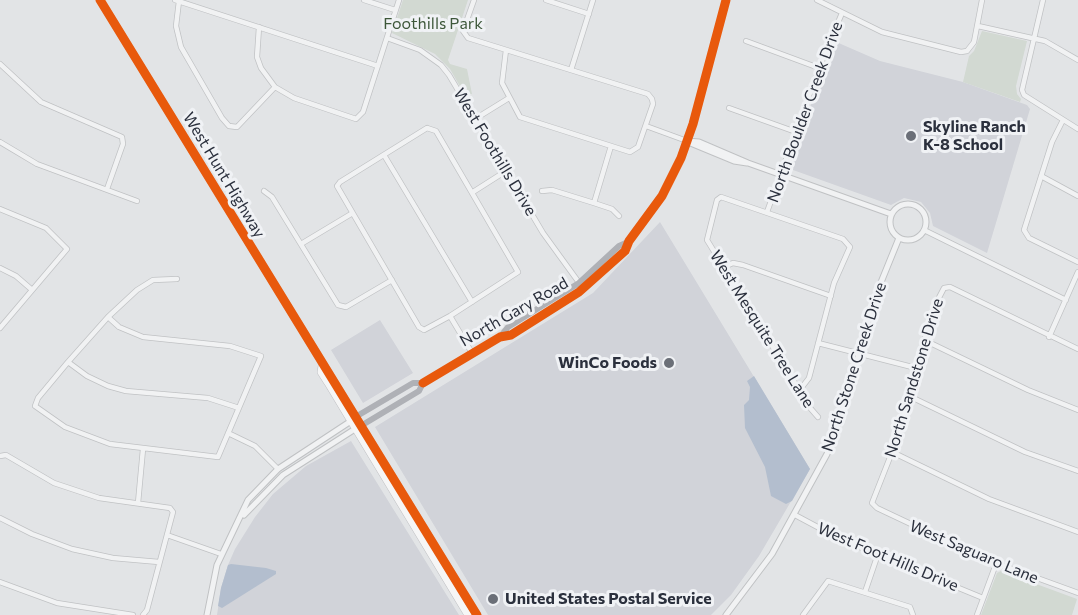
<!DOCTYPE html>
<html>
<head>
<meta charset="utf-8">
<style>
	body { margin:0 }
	canvas { display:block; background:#e2e4e6 }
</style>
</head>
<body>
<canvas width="1078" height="615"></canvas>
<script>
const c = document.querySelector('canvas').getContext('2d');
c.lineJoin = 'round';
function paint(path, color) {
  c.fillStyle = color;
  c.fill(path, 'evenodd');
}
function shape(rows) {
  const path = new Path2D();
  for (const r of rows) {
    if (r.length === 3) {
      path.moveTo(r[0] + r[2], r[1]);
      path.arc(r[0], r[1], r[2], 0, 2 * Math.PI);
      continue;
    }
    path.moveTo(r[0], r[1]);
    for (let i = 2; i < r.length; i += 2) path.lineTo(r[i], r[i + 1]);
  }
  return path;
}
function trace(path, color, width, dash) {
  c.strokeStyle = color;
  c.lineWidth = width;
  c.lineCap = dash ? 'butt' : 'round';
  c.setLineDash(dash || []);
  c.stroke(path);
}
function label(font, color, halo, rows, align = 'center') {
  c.font = font + ' Commissioner,sans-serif';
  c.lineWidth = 6;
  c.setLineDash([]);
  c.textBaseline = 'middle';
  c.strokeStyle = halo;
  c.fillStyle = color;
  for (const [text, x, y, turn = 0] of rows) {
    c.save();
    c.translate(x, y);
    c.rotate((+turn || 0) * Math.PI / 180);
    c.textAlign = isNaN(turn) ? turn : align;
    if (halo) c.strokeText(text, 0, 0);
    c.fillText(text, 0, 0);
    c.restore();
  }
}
paint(shape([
	[834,41,880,61,963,82,1027,105,1030,109,987,253,933,226,930,213,921,202,904,198,891,205,793,170,790,163],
	[660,222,810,469,759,556,731,595,711,615,488,615,375,427,593,293],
	[380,320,413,373,363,403,331,350],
	[351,441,459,615,217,615,221,588,228,565,235,549,255,517,273,494,306,466]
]), '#d1d3d9');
paint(shape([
	[403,0,468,0,448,60,450,64,467,69,472,94,465,95,450,69,435,54,392,33],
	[982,31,1027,41,1016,86,1017,94,1021,99,1020,102,963,82,969,56,974,51],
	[1001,571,1077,599,1072,615,981,615,997,573]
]), '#d2d9d2');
paint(shape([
	[754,376,810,469,792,501,786,504,771,496,765,467,745,428,744,405,749,400,750,387,747,381],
	[231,564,266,568,276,571,276,574,222,608,218,606,221,588,228,565]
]), '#b3bece');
const minor = shape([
	[175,0,378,66],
	[364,0,395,10],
	[474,0,463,31,468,38,648,94,652,99,653,104,638,147,630,152,520,117,502,83,506,50],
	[546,0,589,14],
	[817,0,882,32,961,52,967,51,974,42,982,0],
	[1043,0,1022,90,1024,95,1078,129],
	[179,1,176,26,181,47,222,118,229,126,237,127,275,87],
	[978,26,1045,41,1078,60],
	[259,27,257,57,261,68,275,87,294,98,356,119,363,112,399,0],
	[387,38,420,50,441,65,449,75,543,233,580,284],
	[746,41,819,68],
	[0,64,41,102,122,137,123,144,107,189],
	[571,70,593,0],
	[729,108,796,132],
	[475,119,509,98],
	[1063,120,1052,142,1024,230,1029,238,1078,262],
	[646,126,687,141],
	[427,128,436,131,518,272,450,316,424,330,419,327,337,186,340,182,427,128],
	[0,142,37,164,137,201],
	[384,155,472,302],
	[1041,176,1078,196],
	[264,191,272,197,338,305,346,307,392,280],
	[542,191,552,190,594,203,612,209,619,216],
	[473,192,506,171],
	[594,203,611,146],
	[0,209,46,228,67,249,0,328],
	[767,212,819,68,842,13],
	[924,230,1066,300],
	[301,244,351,214],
	[724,267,733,263,743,265,831,296],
	[0,268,16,276,31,289],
	[450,316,472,353],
	[108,317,119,327,143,337,230,346,261,356,218,457,110,444,65,427,35,406,38,398,68,362,108,317,137,290,153,280,177,279],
	[1049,337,1078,272],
	[924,340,1028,390,1078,410],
	[818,343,916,368],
	[1078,349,950,287,944,288,933,309,898,437,872,503,877,508,985,559,1078,593],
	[68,362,87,376,108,386,126,391,208,398,239,408],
	[799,391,809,378,834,283,850,247,843,239,721,197,717,200,707,240,811,409,818,417],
	[909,396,1025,452,1078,471],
	[228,433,255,446,278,469],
	[892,452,989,499,1078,532],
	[0,456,6,455,54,483,99,498,170,508,173,512,147,610,143,615],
	[138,503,143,449],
	[795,515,840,539,983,598],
	[0,518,32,534,72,549,113,558,159,562],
	[167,535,221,554],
	[0,582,57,603,133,615],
	[865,592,878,554],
	[803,615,828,581,910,607,913,615],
	[977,615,996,564]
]);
const tertiary = shape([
	[687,141,699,142,748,163,891,214],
	[688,142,734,161,747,163],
	[908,222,18],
	[244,515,283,475,355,429],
	[207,615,217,565,248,500,278,469,351,421],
	[726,615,772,554,827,454,843,410,875,297,899,238]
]);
const primary = shape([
	[100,0,477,615],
	[322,366,321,372,328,383,468,615]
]);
trace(minor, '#c0c2c4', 6);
trace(tertiary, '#c0c2c4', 7);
trace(primary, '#bfc0c3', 8);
trace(minor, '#f1f2f3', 4.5);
trace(tertiary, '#f1f2f3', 5);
trace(shape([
	[500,337,508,327,579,283,619,246,628,242],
	[352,419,413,383,423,383],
	[359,427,419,391,423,383,500,337,511,335,579,292,625,251,629,241,662,196,681,158,693,124,726,0]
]), '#afb1b6', 6);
trace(primary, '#f6f6f6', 7);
trace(shape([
	[100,0,477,615],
	[423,383,500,337,511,335,579,292,625,251,629,241,662,196,681,158,693,124,726,0]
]), '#e8590c', 9);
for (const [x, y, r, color] of [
	[911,136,6,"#6b6f78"],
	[669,363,6,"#6b6f78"],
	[493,599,6,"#6b6f78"]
]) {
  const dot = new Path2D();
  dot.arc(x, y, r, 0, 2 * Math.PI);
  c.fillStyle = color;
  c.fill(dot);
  trace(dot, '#f0f2f5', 2);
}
label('16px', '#3d573a', '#f0f2f5', [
	["Foothills Park",433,24]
]);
label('16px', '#2b303d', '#f0f2f5', [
	["North Boulder Creek Drive",805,112,-70],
	["West Foothills Drive",495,152,59],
	["West Hunt Highway",224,175,59],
	["North Gary Road",514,312,-30],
	["West Mesquite Tree Lane",762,329,58],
	["North Stone Creek Drive",854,367,-72],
	["North Sandstone Drive",914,378,-73],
	["West Saguaro Lane",974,552,23],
	["West Foot Hills Drive",888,557,23]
]);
label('bold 16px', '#2b303d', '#f0f2f5', [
	["Skyline Ranch",923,127],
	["K-8 School",923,145],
	["WinCo Foods",657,363,"right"],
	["United States Postal Service",505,599]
], 'left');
</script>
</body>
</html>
